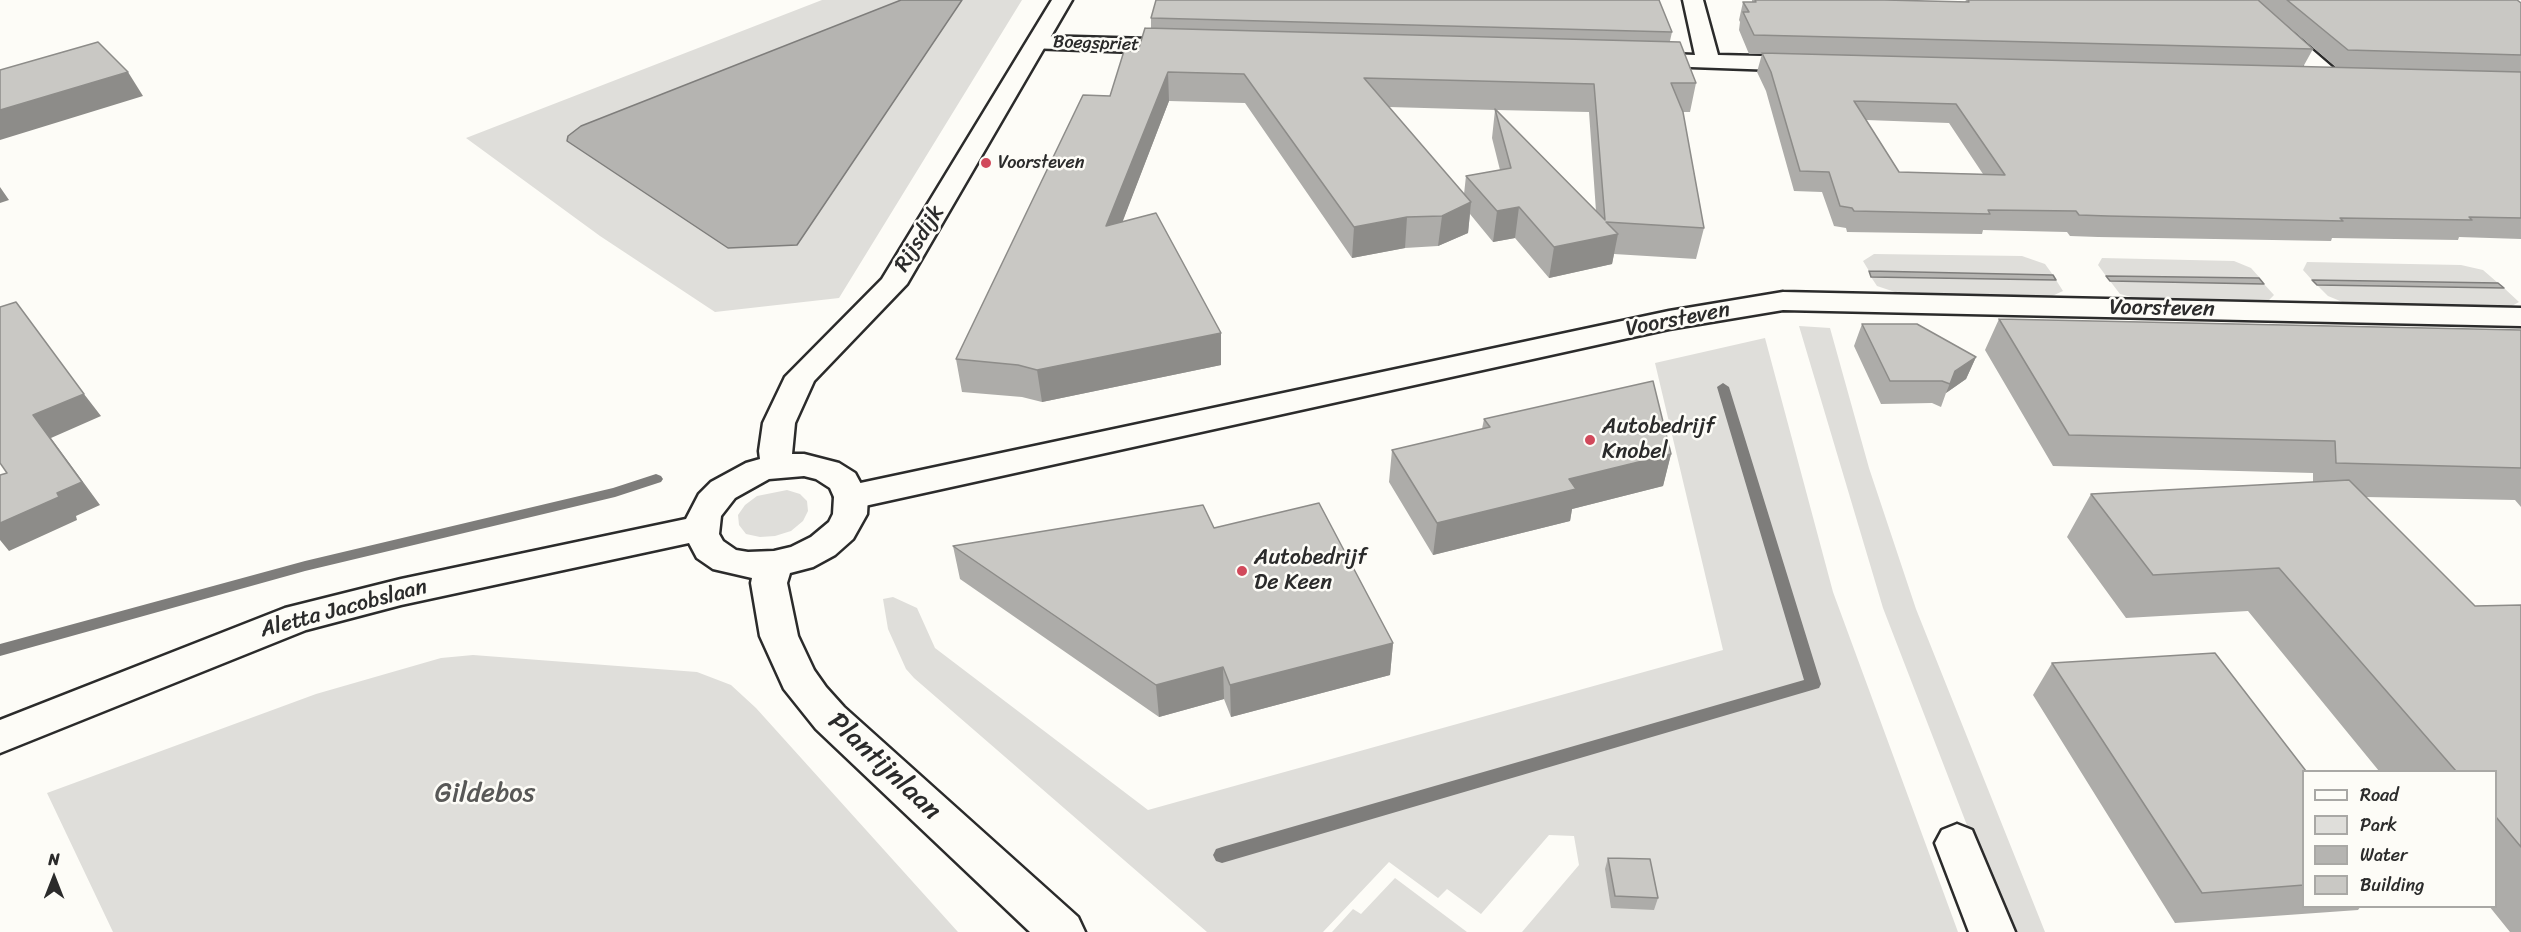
<!DOCTYPE html>
<html>
<head>
<meta charset="utf-8">
<style>
	body { margin:0 }
	#map { position:relative; width:2521px; height:932px; overflow:hidden; background:#fdfcf7; font-family:Sriracha,sans-serif }
	canvas { display:block }
	.legend { position:absolute; left:2302px; top:770px; width:195px; height:138px; box-sizing:border-box; background:#fdfcf7; border:2px solid #a9a8a5; margin:0; padding:8px 10px; list-style:none; font-size:18px; color:#2b2b2b }
	.legend li { display:flex; align-items:center; gap:12px; height:30px }
	.legend b { width:30px; border:2px solid #a9a8a5 }
	.north { position:absolute; left:24px; top:848px; width:60px; height:60px; -webkit-text-stroke:4px #fdfcf7; paint-order:stroke; rotate:0deg; font-size:16px; font-weight:700; line-height:24px; text-align:center; color:#2b2b2b }
	.north::after { content:''; display:block; margin:auto; width:21px; height:27px; background:#2b2b2b; clip-path:polygon(50% 0,100% 100%,50% 72%,0 100%) }
</style>
</head>
<body>
<div id="map">
<canvas width="2521" height="932"></canvas>
<ul class="legend">
<li><b style="height:8px;background:#fdfcf7"></b>Road</li>
<li><b style="height:16px;background:#dfdeda"></b>Park</li>
<li><b style="height:16px;background:#b5b4b1"></b>Water</li>
<li><b style="height:16px;background:#c9c8c4"></b>Building</li>
</ul>
<div class="north">N</div>
</div>
<script>
const c = document.querySelector('canvas').getContext('2d');
c.lineJoin = 'round';
function paint(path, color) {
  c.fillStyle = color;
  c.fill(path, 'evenodd');
}
function shape(rows) {
  const path = new Path2D();
  for (const r of rows) {
    path.moveTo(r[0], r[1]);
    for (let i = 2; i < r.length; i += 2) path.lineTo(r[i], r[i + 1]);
  }
  return path;
}
function trace(path, color, width, dash) {
  c.strokeStyle = color;
  c.lineWidth = width;
  c.lineCap = dash ? 'butt' : 'round';
  c.setLineDash(dash || []);
  c.stroke(path);
}
function label(font, color, halo, rows, align = 'center') {
  c.font = font + ' Sriracha,sans-serif';
  c.lineWidth = 5;
  c.setLineDash([]);
  c.textBaseline = 'middle';
  c.strokeStyle = halo;
  c.fillStyle = color;
  for (const [text, x, y, turn = 0] of rows) {
    c.save();
    c.translate(x, y);
    c.rotate((+turn || 0) * Math.PI / 180);
    c.textAlign = isNaN(turn) ? turn : align;
    if (halo) c.strokeText(text, 0, 0);
    c.fillText(text, 0, 0);
    c.restore();
  }
}
paint(shape([
	[822,0,1022,0,839,298,715,312,600,236,466,138],
	[1874,254,2022,256,2045,264,2053,275,1869,271,1863,261],
	[2102,258,2234,261,2251,268,2260,278,2106,276,2098,265],
	[2307,262,2461,265,2483,270,2498,283,2312,280,2303,270],
	[1871,277,2056,280,2063,291,2050,297,1898,293,1877,286],
	[2110,281,2264,284,2274,295,2268,301,2135,298,2120,294],
	[2317,285,2504,288,2519,302,2510,307,2345,303,2328,296],
	[1799,326,1830,328,1869,468,1916,609,2045,932,2010,932,1992,890,1883,608],
	[1765,338,1833,592,1958,932,1522,932,1579,865,1574,836,1549,835,1481,914,1447,889,1438,898,1389,862,1323,932,1207,932,914,678,906,669,888,629,883,599,893,597,917,608,935,648,1148,810,1723,650,1655,363],
	[787,490,800,494,807,501,808,511,803,521,791,531,775,536,760,537,746,534,739,525,738,515,745,505,757,496],
	[473,655,697,672,731,685,756,708,958,932,113,932,47,793,316,694,441,658],
	[1395,878,1467,932,1332,932,1353,909,1361,914]
]), '#dfdeda');
const water = shape([
	[901,0,962,0,797,245,728,248,567,141,568,136,581,126,901,0],
	[1869,271,2053,275,2056,280,1871,277,1869,271],
	[2106,276,2259,278,2264,284,2110,281,2106,276],
	[2312,280,2498,283,2504,288,2317,285,2312,280]
]);
paint(water, '#b5b4b1');
trace(water, '#7e7d7b', 1.5);
paint(shape([
	[1723,383,1729,387,1821,684,1819,688,1222,863,1216,861,1213,855,1216,849,1222,847,1804,680,1717,387,1723,383],
	[656,474,661,476,663,479,661,482,615,497,305,571,0,656,0,644,305,561,613,488,656,474]
]), '#7e7d7b');
const minor = shape([
	[1683,0,1703,0,1718,55,1804,57,1812,59,1815,64,1812,69,1804,71,1634,65,1631,60,1634,55,1642,53,1695,55,1683,0],
	[2232,0,2254,0,2339,73,2342,78,2339,83,2323,83,2232,0],
	[1038,36,1186,40,1194,42,1197,47,1194,52,1186,54,1030,48,1027,43,1030,38,1038,36],
	[1783,292,2521,308,2521,326,1783,310,1669,329,851,509,839,505,834,497,839,489,851,485,1669,311,1783,292],
	[1957,824,1972,830,2015,932,1969,932,1935,843,1942,830,1957,824]
]);
const major = shape([
	[1052,0,1072,0,907,284,814,381,795,423,792,454,804,454,839,463,855,473,868,497,867,514,853,539,835,555,813,567,790,573,787,583,798,636,814,670,826,687,844,707,1078,917,1085,932,1030,932,816,729,784,689,760,636,751,583,752,578,713,569,697,558,689,543,401,605,306,630,0,753,0,720,285,608,401,579,686,519,699,494,711,482,746,463,760,459,759,451,763,423,785,377,882,279,1052,0],
	[804,476,816,479,830,488,834,497,833,514,829,522,811,537,791,547,774,551,748,552,736,550,723,541,719,534,721,516,735,498,769,479,804,476]
]);
trace(minor, '#2b2b2b', 5);
trace(major, '#2b2b2b', 5);
paint(minor, '#fdfcf7');
paint(major, '#fdfcf7');
paint(shape([
	[1752,0,1885,0,1965,2,1966,0,2517,0,2521,3,2521,239,2459,237,2458,240,2332,238,2331,241,2098,237,2070,236,2067,232,1983,230,1982,234,1847,232,1846,228,1834,226,1822,192,1794,191,1766,91,1757,72,1762,54,1749,54,1739,30,1740,22,1739,20,1743,2,1752,2],
	[2282,21,2337,68,2303,67,2313,49],
	[1866,120,1949,123,1983,174,1899,172],
	[1151,18,1672,32,1670,41,1696,83,1690,112,1682,112,1704,228,1696,259,1614,254,1612,264,1549,278,1515,238,1493,242,1470,214,1468,233,1438,246,1405,248,1352,258,1245,103,1169,101,1122,222,1221,365,1042,402,1022,397,962,392,956,359,1110,96,1138,51,1151,28],
	[1389,107,1495,110,1492,138,1500,170,1466,176,1464,194],
	[1497,110,1589,112,1596,211],
	[1999,319,2521,330,2521,507,2515,500,2366,497,2475,606,2521,605,2521,932,2510,932,2489,906,2496,906,2496,771,2379,771,2248,611,2126,618,2067,537,2091,494,2313,482,2313,473,2053,466,1985,350],
	[1862,324,1976,357,1966,379,1946,393,1941,407,1932,403,1881,404,1854,346],
	[1484,419,1671,454,1663,486,1572,509,1570,521,1433,555,1389,482,1392,450,1482,429],
	[1214,528,1393,643,1390,675,1231,717,1224,699,1159,717,960,579,953,546],
	[2052,663,2304,771,2304,906,2361,906,2358,910,2175,923,2033,695],
	[1608,858,1658,898,1654,910,1611,908,1605,869]
]), '#adaca9');
paint(shape([
	[128,72,143,96,0,140,0,110],
	[1168,72,1169,101,1109,257,1106,226],
	[0,187,9,200,0,203],
	[1471,202,1468,233,1438,246,1442,216],
	[1519,207,1515,238,1493,242,1497,211],
	[1407,217,1405,248,1352,258,1354,227],
	[1618,234,1612,264,1549,278,1554,247],
	[1221,333,1221,365,1042,402,1037,370],
	[1976,357,1966,379,1946,393,1955,371],
	[84,394,101,416,51,438,100,505,76,516,77,520,9,551,0,540,0,523,57,493,33,415],
	[1671,454,1663,486,1572,509,1570,521,1433,555,1437,523,1569,479],
	[1393,643,1390,675,1231,717,1230,685],
	[1223,667,1224,699,1159,717,1156,685]
]), '#8d8c89');
const building = shape([
	[1156,0,1659,0,1672,32,1151,18,1156,0],
	[1755,0,1885,0,1969,2,1968,0,2258,0,2313,49,1754,35,1743,12,1749,12,1743,2,1756,2,1755,0],
	[2287,0,2517,0,2521,3,2521,55,2348,50,2287,0],
	[1145,28,1680,42,1696,83,1671,83,1683,112,1704,228,1606,222,1618,234,1554,247,1519,207,1497,211,1466,176,1511,168,1495,109,1605,220,1594,84,1364,78,1471,202,1442,216,1407,217,1354,227,1244,74,1168,72,1106,226,1156,213,1221,333,1037,370,1018,365,956,359,1083,95,1110,96,1124,51,1138,51,1145,28],
	[98,42,128,72,0,110,0,70,98,42],
	[1762,53,2521,72,2521,218,2469,217,2472,220,2340,218,2343,221,2108,216,2079,215,2076,211,1988,210,1990,214,1854,211,1852,208,1840,206,1829,172,1800,171,1771,72,1762,53],
	[1854,101,1956,104,2005,175,1899,172,1854,101],
	[16,302,84,394,33,415,82,482,57,493,59,497,0,523,0,475,7,473,0,463,0,307,16,302],
	[1999,319,2521,330,2521,468,2336,463,2335,441,2069,435,1999,319],
	[1862,324,1917,324,1976,357,1955,371,1950,384,1942,381,1890,381,1862,324],
	[1653,381,1671,454,1569,479,1576,489,1437,523,1392,450,1490,427,1484,419,1653,381],
	[2349,480,2475,606,2521,605,2521,847,2496,817,2496,771,2456,771,2279,568,2153,575,2091,494,2349,480],
	[1319,503,1393,643,1230,685,1223,667,1156,685,953,546,1203,505,1214,528,1319,503],
	[2215,653,2306,771,2304,771,2304,885,2202,893,2052,663,2215,653],
	[1608,858,1650,859,1658,898,1615,896,1608,858]
]);
paint(building, '#c9c8c4');
trace(building, '#8d8c89', 1.5);
for (const [x, y, r, color] of [
	[986,163,6,"#d1495b"],
	[1590,440,6,"#d1495b"],
	[1242,571,6,"#d1495b"]
]) {
  const dot = new Path2D();
  dot.arc(x, y, r, 0, 2 * Math.PI);
  c.fillStyle = color;
  c.fill(dot);
  trace(dot, '#fdfcf7', 2);
}
label('18px', '#2b2b2b', '#fdfcf7', [
	["Boegspriet",1096,44,2]
]);
label('18px', '#2b2b2b', '#fdfcf7', [
	["Voorsteven",998,163]
], 'left');
label('22px', '#2b2b2b', '#fdfcf7', [
	["Rijsdijk",920,239,-58],
	["Voorsteven",2162,309,1],
	["Voorsteven",1678,320,-11],
	["Aletta Jacobslaan",344,609,-15]
]);
label('22px', '#2b2b2b', '#fdfcf7', [
	["Autobedrijf",1602,427],
	["Knobel",1602,452],
	["Autobedrijf",1254,558],
	["De Keen",1254,583]
], 'left');
label('27px', '#2b2b2b', '#fdfcf7', [
	["Plantijnlaan",884,767,43]
]);
label('27px', '#585857', '#fdfcf7', [
	["Gildebos",485,794]
]);
</script>
</body>
</html>
